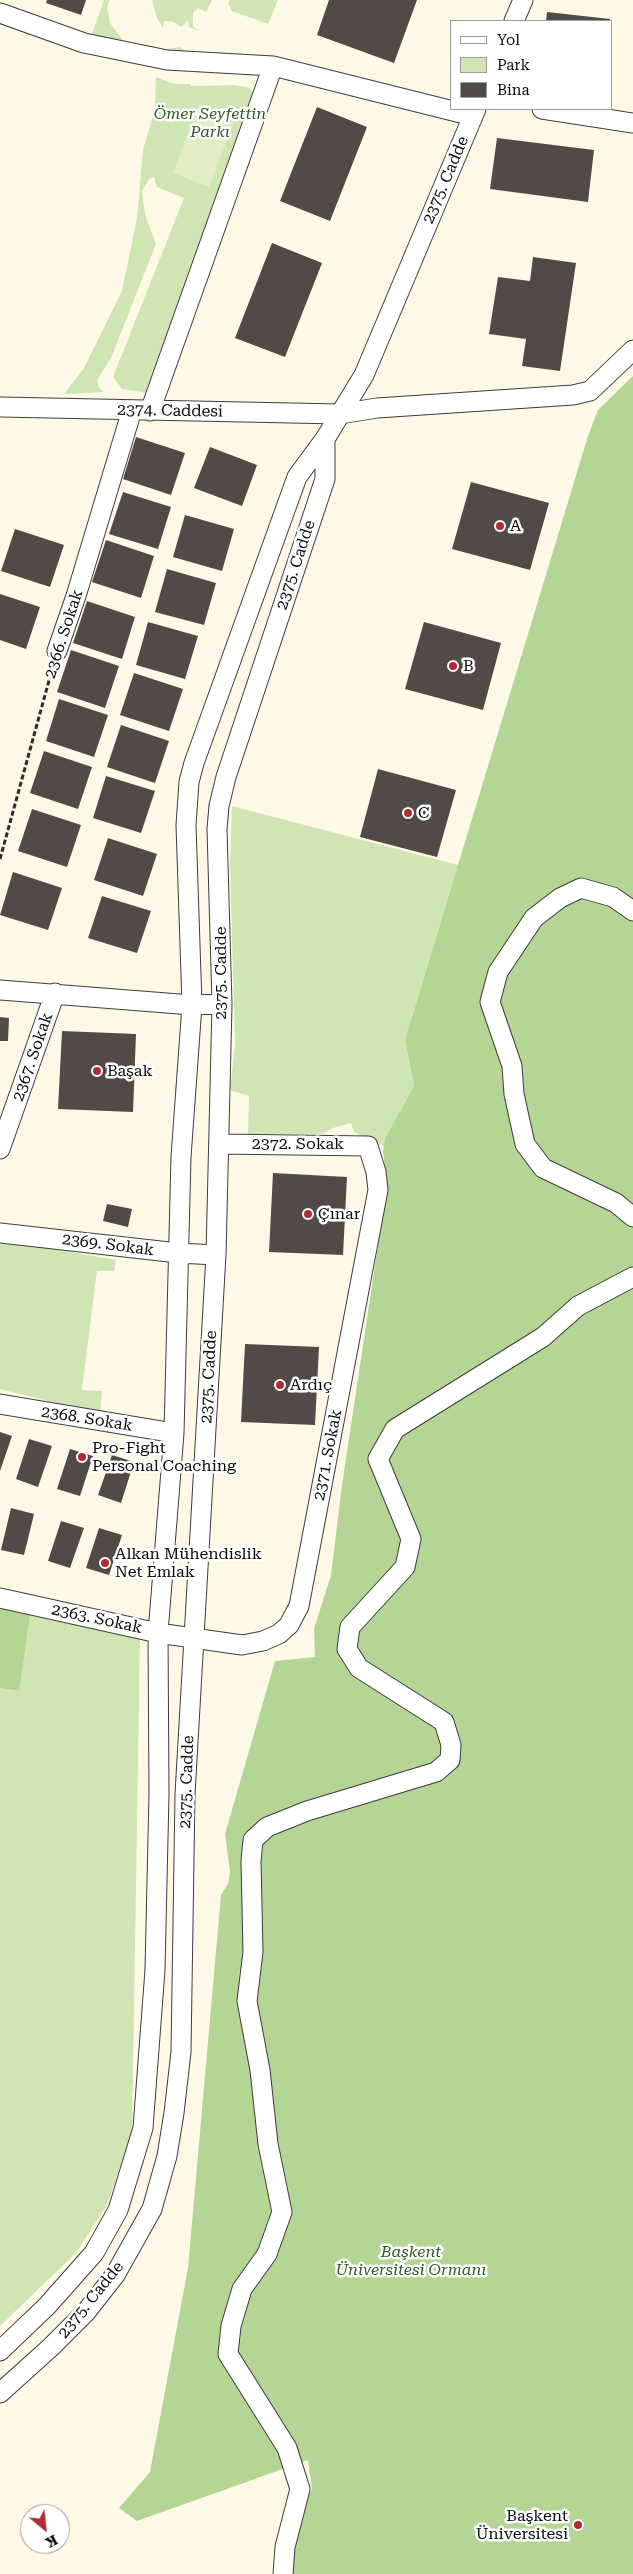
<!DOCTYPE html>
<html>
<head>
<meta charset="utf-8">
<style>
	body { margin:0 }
	#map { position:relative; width:633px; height:2574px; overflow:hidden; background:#fef9e7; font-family:"Roboto Serif",serif }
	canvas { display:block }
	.legend { position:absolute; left:450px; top:20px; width:162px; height:90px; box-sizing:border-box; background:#fff; border:1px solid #9d9d9d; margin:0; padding:6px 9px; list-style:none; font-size:15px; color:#0a0a0a }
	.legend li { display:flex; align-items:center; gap:10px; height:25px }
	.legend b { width:25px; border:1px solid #9d9d9d }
	.north { position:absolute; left:20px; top:2504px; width:50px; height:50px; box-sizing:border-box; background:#fff; border:1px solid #9d9d9d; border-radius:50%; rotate:152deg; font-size:14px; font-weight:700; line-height:20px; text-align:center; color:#0a0a0a }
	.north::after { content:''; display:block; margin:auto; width:18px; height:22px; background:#b22a35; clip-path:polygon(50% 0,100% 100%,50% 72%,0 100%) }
</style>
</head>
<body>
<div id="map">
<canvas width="633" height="2574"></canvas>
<ul class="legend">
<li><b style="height:6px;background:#fff"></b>Yol</li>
<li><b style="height:14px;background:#cfe5b4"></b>Park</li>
<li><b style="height:14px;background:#524a47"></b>Bina</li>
</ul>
<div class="north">K</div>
</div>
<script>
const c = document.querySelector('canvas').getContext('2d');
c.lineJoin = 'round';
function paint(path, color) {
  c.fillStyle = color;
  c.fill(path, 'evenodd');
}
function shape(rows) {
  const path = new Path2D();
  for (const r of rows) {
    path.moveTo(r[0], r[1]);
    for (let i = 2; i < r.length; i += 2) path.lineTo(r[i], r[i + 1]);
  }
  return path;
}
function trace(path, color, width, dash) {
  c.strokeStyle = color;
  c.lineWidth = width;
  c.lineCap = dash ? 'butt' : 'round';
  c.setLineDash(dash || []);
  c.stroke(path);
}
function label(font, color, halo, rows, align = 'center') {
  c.font = font + ' "Roboto Serif",serif';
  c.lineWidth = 5;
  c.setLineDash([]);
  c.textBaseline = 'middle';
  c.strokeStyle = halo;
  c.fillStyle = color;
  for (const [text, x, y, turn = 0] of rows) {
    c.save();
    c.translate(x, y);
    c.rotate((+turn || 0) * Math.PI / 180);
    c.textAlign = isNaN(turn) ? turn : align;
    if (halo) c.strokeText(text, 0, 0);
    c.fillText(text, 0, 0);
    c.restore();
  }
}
paint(shape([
	[104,0,110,0,107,7,110,23,124,42,154,51,180,47,192,55,173,56,103,42,91,37],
	[152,0,212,0,206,12,198,8,193,13,193,26,199,31,189,27,188,20,181,27,174,22,164,21,163,28,157,18],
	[230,0,278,0,268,24,232,11,228,3],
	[156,77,174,84,191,84,191,86,236,85,249,88,257,97,149,393,122,389,113,377,184,198,157,187,154,177,149,179,142,191,145,215,156,244,111,358,97,380,99,388,104,392,64,394,84,368,122,291,137,218,143,150,155,109],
	[232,806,458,865,405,1040,414,1086,385,1138,384,1146,354,1132,351,1123,333,1128,323,1134,248,1134,249,1096,230,1090,235,1044,230,863],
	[0,1239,116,1260,114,1271,97,1271,82,1390,102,1391,100,1414,0,1389],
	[31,1609,140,1637,132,2133,107,2205,76,2253,0,2326,0,1688,18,1691]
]), '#cfe5b4');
paint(shape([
	[633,376,633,2574,290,2574,292,2551,302,2508,312,2489,308,2460,137,2521,119,2508,150,2472,188,2268,221,1895,228,1884,230,1872,225,1834,275,1661,315,1657,314,1629,331,1575,342,1485,387,1186,383,1151,385,1138,414,1086,405,1040,588,436,598,410],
	[0,1605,31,1609,19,1691,0,1688]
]), '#b4d594');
paint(shape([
	[199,104,235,119,209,187,173,173]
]), '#e1edc5');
paint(shape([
	[47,0,86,0,81,15,46,3],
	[329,0,417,0,394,63,317,35],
	[547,12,610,19,610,21,546,21],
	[317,107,367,127,330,221,280,201],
	[497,138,594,150,588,202,490,189],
	[272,243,322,263,285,357,235,338],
	[533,257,576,263,560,371,522,366,526,339,489,334,498,277,530,281],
	[136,437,185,453,171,495,123,479],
	[210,447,257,465,242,506,194,488],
	[471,482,549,503,530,570,452,549],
	[123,492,171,507,158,549,109,534],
	[185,515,234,529,222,571,173,557],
	[15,529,64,545,50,587,1,571],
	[106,540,154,556,141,598,92,582],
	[167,569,216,583,204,625,155,612],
	[0,594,40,607,26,649,0,640],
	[87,601,135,617,122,659,73,643],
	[148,622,198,636,185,679,136,665],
	[424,622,501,643,483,710,405,689],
	[71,650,119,666,105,708,57,692],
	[134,673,183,689,169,731,120,715],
	[59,699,108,715,94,757,46,741],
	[121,725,169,741,155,783,107,767],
	[44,751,92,767,78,809,30,793],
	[378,769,456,790,437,857,360,837],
	[106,776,155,791,141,833,93,818],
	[32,809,81,825,67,867,18,851],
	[108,838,157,854,143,896,94,880],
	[13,872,62,888,48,930,0,915],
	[102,896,151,911,137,953,88,938],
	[0,1017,9,1018,8,1041,0,1041],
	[62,1031,136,1034,133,1112,58,1109],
	[273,1173,347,1177,343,1255,269,1252],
	[107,1204,132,1209,128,1227,103,1221],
	[245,1344,319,1347,315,1425,241,1422],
	[0,1432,12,1436,0,1471],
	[29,1439,52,1446,38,1487,16,1479],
	[70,1449,93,1456,80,1496,57,1489],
	[112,1455,134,1462,121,1503,98,1495],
	[11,1508,34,1514,24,1555,1,1550],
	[61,1521,84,1528,70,1568,48,1561],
	[99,1528,122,1535,109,1575,86,1568]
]), '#524a47');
const minor = shape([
	[0,13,84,43,167,60,273,66,473,116],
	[514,21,523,0],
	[542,109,633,123],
	[0,407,340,414,377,408,573,395,590,391,633,350],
	[150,411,273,66],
	[57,651,76,596,132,410],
	[633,911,613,897,581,888,560,898,534,918,498,972,490,1002,512,1066,514,1094,525,1144,543,1168,616,1203,633,1217],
	[0,990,192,1005,222,1004],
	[0,1149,55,993],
	[0,1233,178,1253,216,1255],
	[0,1404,174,1433],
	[0,1598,158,1633,242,1645,263,1641,279,1634,289,1625,299,1606,378,1190,376,1172,368,1146,219,1144],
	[0,2351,47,2306,94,2253,118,2210,143,2128,155,1970,159,1794,158,1633,174,1433,181,1157,192,1005,186,825,189,782,194,763,297,477,325,439,364,375,476,109],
	[0,2393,51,2347,86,2312,115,2275,152,2209,167,2156,174,2113,181,2052,185,1794,216,1255,222,1004,217,829,219,806,226,777,325,479,325,439],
	[283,2574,285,2547,300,2489,287,2448,228,2354,231,2326,242,2289,267,2254,282,2212,268,2144,260,2070,247,2001,253,1952,251,1861,253,1840,267,1827,307,1811,436,1772,450,1760,451,1745,444,1722,359,1668,347,1649,350,1627,405,1567,411,1539,378,1459,395,1429,543,1337,578,1306,633,1277]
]);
trace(minor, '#3d3d3d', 21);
trace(shape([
	[0,859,53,666]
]), '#2c2c2c', 3, [5, 2.5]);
trace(minor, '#fff', 19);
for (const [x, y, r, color] of [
	[500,526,5,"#b22a35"],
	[453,666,5,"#b22a35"],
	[408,813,5,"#b22a35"],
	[97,1071,5,"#b22a35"],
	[308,1214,5,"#b22a35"],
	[280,1385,5,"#b22a35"],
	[82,1457,5,"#b22a35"],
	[105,1563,5,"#b22a35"],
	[578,2525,5,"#b22a35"]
]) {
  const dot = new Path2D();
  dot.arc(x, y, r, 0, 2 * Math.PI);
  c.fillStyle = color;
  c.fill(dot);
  trace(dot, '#fff', 2);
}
label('italic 16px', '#2e5d1e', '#fff', [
	["Ömer Seyfettin",210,114],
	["Parkı",210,132],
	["Başkent",411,2252],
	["Üniversitesi Ormanı",411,2270]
]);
label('16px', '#0a0a0a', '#fff', [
	["2375. Cadde",446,180,-67],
	["2374. Caddesi",170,411,1],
	["2375. Cadde",296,565,-72],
	["2366. Sokak",64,634,-72],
	["2375. Cadde",221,973,-90],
	["2367. Sokak",33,1057,-71],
	["2372. Sokak",298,1144],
	["2369. Sokak",108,1245,7],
	["2375. Cadde",209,1377,-87],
	["2368. Sokak",87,1419,9],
	["2371. Sokak",328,1455,-79],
	["2363. Sokak",97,1619,12],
	["2375. Cadde",187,1782,-88],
	["2375. Cadde",91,2300,-51]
]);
label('16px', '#0a0a0a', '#fff', [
	["A",510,526],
	["B",463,666],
	["C",418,813],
	["Başak",107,1071],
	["Çınar",318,1214],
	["Ardıç",290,1385],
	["Pro-Fight",92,1448],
	["Personal Coaching",92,1466],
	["Alkan Mühendislik",115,1554],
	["Net Emlak",115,1572],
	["Başkent",568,2516,"right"],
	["Üniversitesi",568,2534,"right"]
], 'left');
</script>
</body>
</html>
